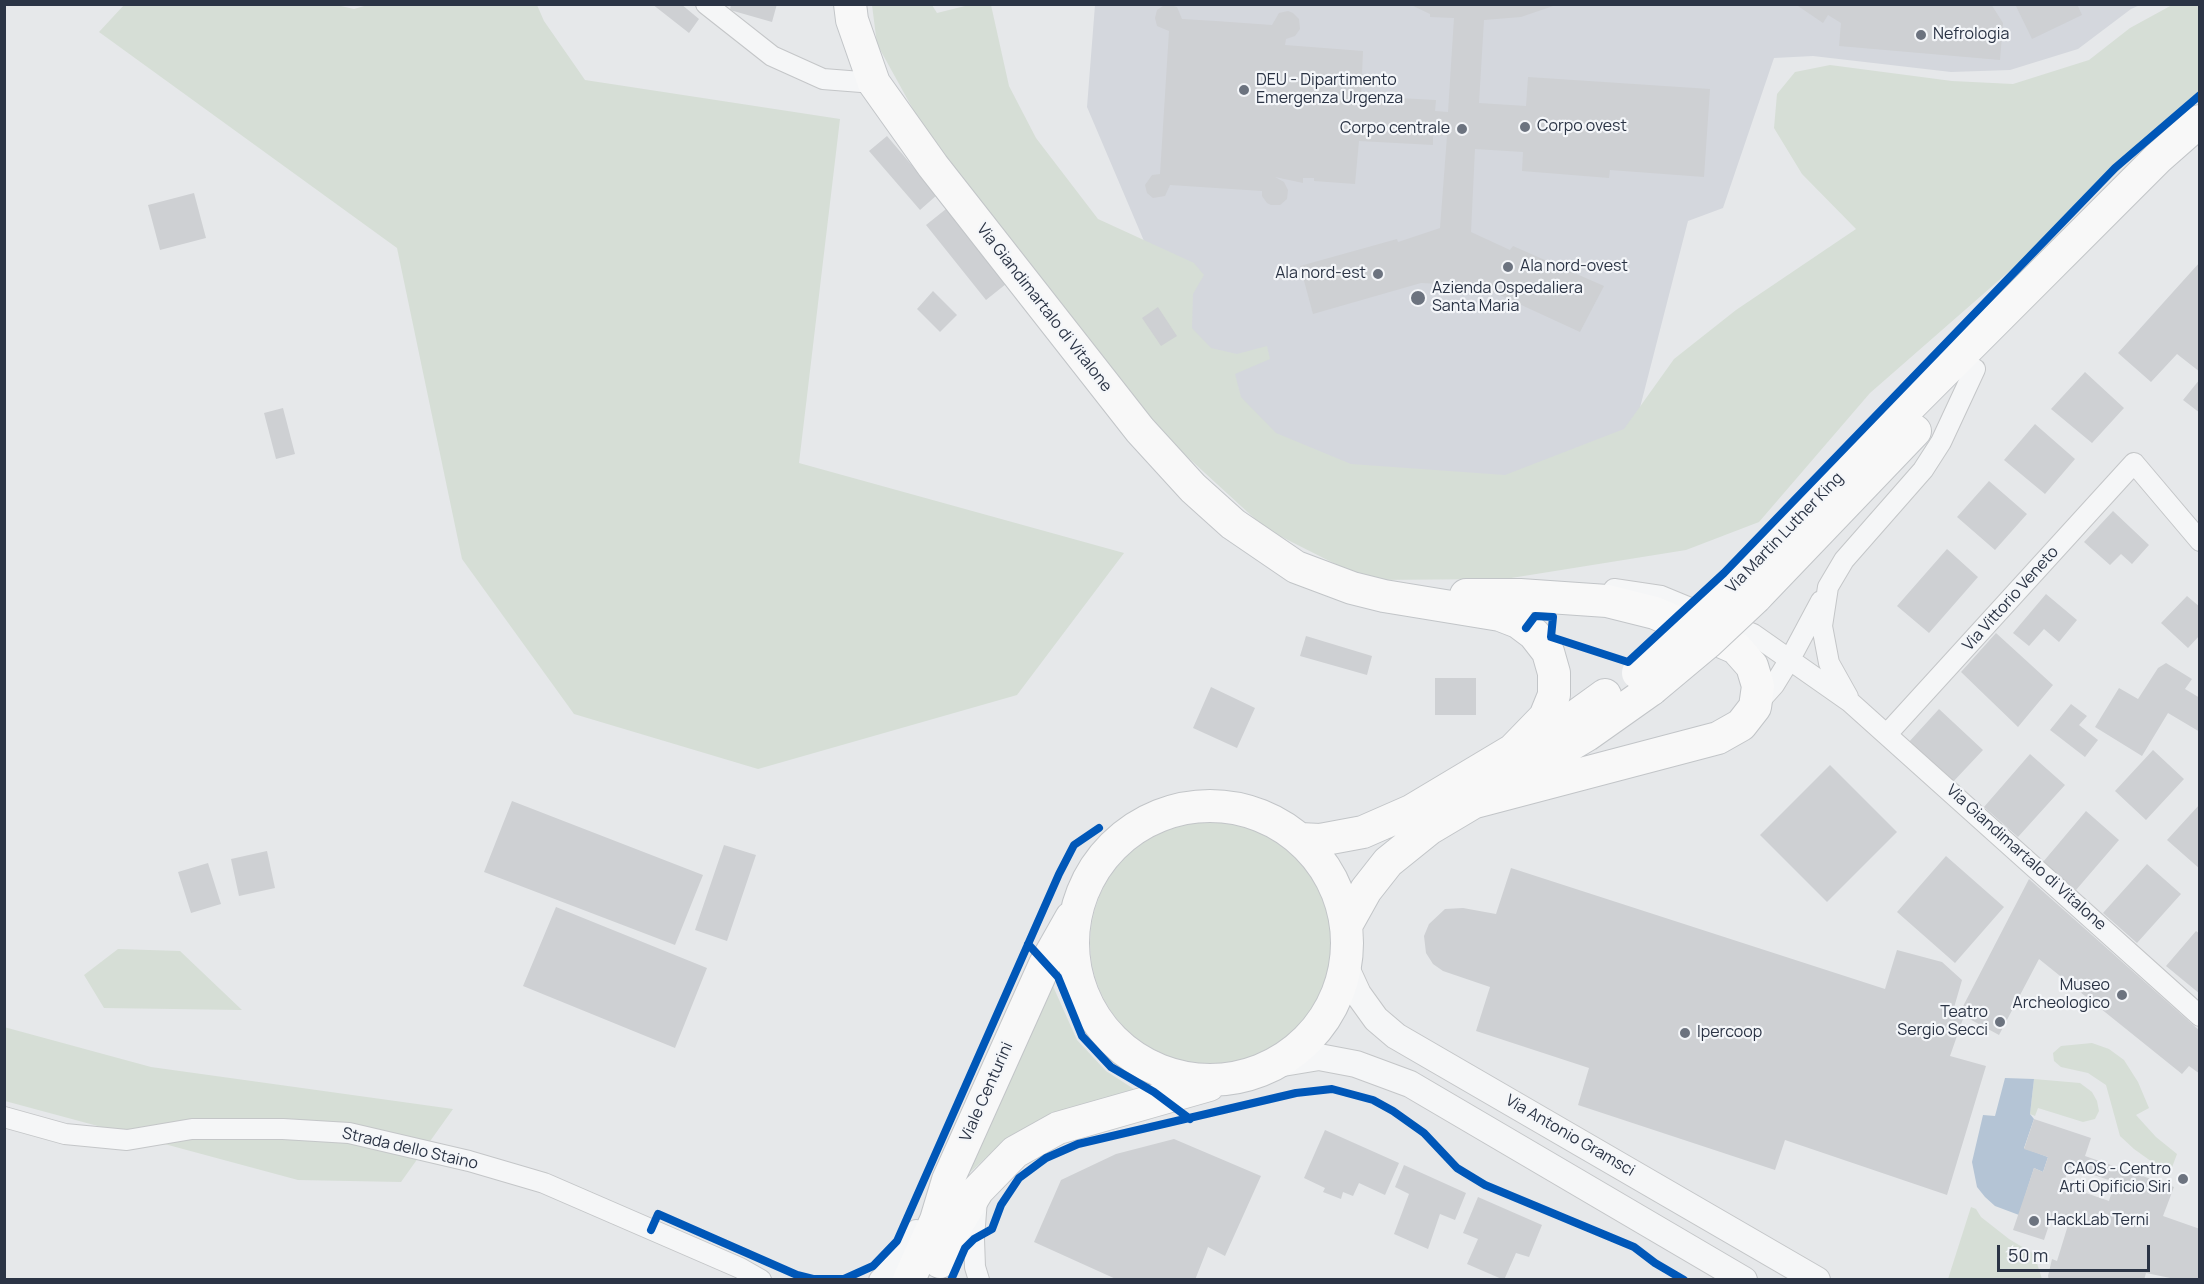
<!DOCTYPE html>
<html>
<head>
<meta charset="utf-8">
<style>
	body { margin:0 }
	#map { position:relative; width:2204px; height:1284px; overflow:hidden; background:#e6e8ea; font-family:Manrope,sans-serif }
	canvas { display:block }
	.frame { position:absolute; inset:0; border:6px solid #2b3445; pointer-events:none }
	.scale { position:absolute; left:1997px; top:1245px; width:153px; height:27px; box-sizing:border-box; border:3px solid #2b3445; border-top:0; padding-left:8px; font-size:18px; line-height:21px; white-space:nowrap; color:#2b3445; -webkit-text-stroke:4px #f4f6f9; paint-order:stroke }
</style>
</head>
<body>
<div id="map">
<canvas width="2204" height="1284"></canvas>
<div class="frame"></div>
<div class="scale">50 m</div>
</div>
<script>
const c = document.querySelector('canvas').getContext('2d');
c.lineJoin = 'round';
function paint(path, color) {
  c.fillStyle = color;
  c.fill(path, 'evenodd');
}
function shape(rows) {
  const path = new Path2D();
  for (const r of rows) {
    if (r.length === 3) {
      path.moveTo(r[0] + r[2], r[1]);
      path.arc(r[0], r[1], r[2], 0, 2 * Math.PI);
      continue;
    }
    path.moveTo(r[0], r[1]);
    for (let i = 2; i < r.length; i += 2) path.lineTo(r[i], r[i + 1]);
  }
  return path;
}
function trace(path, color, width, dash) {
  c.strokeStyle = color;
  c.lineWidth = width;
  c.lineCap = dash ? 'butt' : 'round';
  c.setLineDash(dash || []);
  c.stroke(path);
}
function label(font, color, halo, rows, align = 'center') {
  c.font = font + ' Manrope,sans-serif';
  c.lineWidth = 4.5;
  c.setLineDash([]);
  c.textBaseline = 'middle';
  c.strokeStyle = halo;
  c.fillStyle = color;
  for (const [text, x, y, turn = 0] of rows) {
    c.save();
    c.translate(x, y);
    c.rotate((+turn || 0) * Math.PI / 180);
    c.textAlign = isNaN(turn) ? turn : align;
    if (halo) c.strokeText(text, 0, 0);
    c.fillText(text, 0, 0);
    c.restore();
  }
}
paint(shape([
	[1095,5,2140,5,2131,9,2078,49,2010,70,1951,72,1813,56,1774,58,1723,208,1688,221,1634,431,1510,482,1307,468,1201,375,1087,107]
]), '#d4d7dd');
paint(shape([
	[332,4,354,9,371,4,537,5,544,21,585,80,840,119,799,463,1124,553,1017,695,758,769,574,714,462,559,397,248,99,32,124,5],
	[872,5,932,5,937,13,969,5,991,5,1009,86,1036,138,1098,219,1194,263,1204,275,1193,294,1192,328,1211,348,1237,354,1267,346,1270,359,1235,374,1241,397,1276,433,1351,464,1505,475,1624,429,1674,359,1736,310,1856,229,1802,174,1774,128,1777,94,1795,72,1830,65,1952,81,2013,84,2089,60,2130,28,2172,5,2199,5,2199,95,2045,240,1870,393,1759,522,1686,550,1505,579,1367,580,1266,529,1097,374,973,218,877,44],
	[1211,943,121],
	[118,949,180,951,242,1010,104,1008,84,975],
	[1052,984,1077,1040,1106,1071,1137,1091,1005,1140,963,1179],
	[4,1027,151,1067,453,1109,401,1182,298,1180,5,1101],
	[2092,1043,2109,1049,2124,1060,2138,1082,2149,1108,2136,1115,2156,1137,2177,1154,2171,1170,2155,1164,2134,1149,2120,1136,2106,1085,2088,1073,2061,1067,2054,1061,2053,1053,2061,1046],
	[2034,1079,2080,1083,2092,1092,2097,1101,2099,1111,2095,1119,2083,1122,2038,1108,2035,1116,2030,1114],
	[1971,1207,1976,1209,1981,1217,2009,1239,2034,1254,2042,1279,1948,1279]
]), '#d6ded6');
paint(shape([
	[2005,1078,2034,1079,2030,1114,2034,1119,2024,1148,2048,1157,2043,1172,2034,1168,2019,1215,1995,1206,1985,1197,1977,1187,1972,1162,1983,1115,1995,1116]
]), '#b4c4d5');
paint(shape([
	[652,4,681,4,699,19,689,33],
	[731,4,777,4,772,22,730,10],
	[1166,4,1177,7,1182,19,1216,21,1272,25,1279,13,1288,11,1293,13,1299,19,1300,29,1295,36,1286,39,1285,45,1363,51,1361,96,1436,100,1435,111,1448,112,1454,18,1430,17,1430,14,1409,4,1559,4,1521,17,1484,20,1479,103,1526,106,1528,77,1710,89,1704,177,1610,170,1609,178,1522,171,1523,152,1475,149,1471,232,1510,250,1513,246,1604,286,1580,332,1480,286,1421,283,1313,314,1300,266,1397,239,1398,242,1440,228,1447,136,1433,135,1433,145,1359,141,1355,184,1314,181,1314,178,1303,178,1303,183,1275,177,1284,182,1288,190,1287,199,1280,205,1271,205,1267,203,1262,196,1262,191,1170,185,1165,196,1153,198,1147,193,1145,185,1152,175,1160,174,1169,31,1157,26,1155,18,1157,10],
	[1795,4,1991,4,2003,23,2000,60,1839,46,1841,23,1828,15,1823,23],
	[2015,4,2077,4,2082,15,2032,39],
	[887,136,937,195,920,210,869,151],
	[194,193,206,238,160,250,148,205],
	[946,209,1006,284,986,300,926,225],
	[2200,262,2200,327,2198,328,2200,330,2200,372,2177,354,2151,382,2118,353],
	[933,291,957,315,940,332,917,309],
	[1158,307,1177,336,1161,346,1142,318],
	[2085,372,2124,408,2092,443,2051,409],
	[2200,379,2200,413,2183,400],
	[283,408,295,454,276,459,264,413],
	[2035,424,2075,459,2045,494,2004,460],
	[1989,481,2027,514,1995,550,1957,517],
	[2113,511,2149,545,2132,564,2121,554,2110,565,2084,542],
	[1947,549,1978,577,1929,633,1897,606],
	[2046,594,2077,620,2059,642,2044,629,2029,646,2013,633],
	[2187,596,2200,607,2200,635,2188,648,2161,623],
	[1996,633,2053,685,2018,727,1961,672],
	[1306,636,1372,656,1367,675,1300,656],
	[2166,663,2192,679,2185,689,2200,698,2200,732,2168,713,2142,756,2095,727,2119,688,2138,699,2158,668],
	[1435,678,1476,678,1476,715,1435,715],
	[1211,687,1255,708,1237,748,1193,728],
	[2071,704,2087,716,2079,725,2098,740,2085,757,2050,730],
	[1939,709,1983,750,1952,783,1908,743],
	[2153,750,2184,779,2146,820,2115,791],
	[2030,754,2065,785,2018,837,1984,807],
	[1830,765,1897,832,1827,902,1760,835],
	[512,801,703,875,675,945,484,872],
	[2200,804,2200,869,2167,840],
	[2086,811,2119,840,2076,890,2043,862],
	[724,845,756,855,727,941,695,930],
	[267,851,275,888,239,896,231,859],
	[1946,856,2004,907,1955,963,1897,912],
	[208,863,221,904,191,913,178,872],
	[2147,864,2181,894,2137,943,2103,913],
	[1511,868,1885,989,1897,950,1942,962,1962,980,1953,1011,1959,1014,2029,879,2200,1031,2200,1074,2189,1066,2182,1074,2039,959,1999,1035,1964,1016,1950,1056,1986,1066,1947,1195,1785,1140,1775,1170,1578,1105,1589,1068,1476,1031,1490,987,1443,971,1433,964,1426,953,1424,936,1429,924,1445,909,1463,908,1496,914],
	[556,907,707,968,675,1048,523,986],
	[2196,931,2200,934,2200,994,2166,966],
	[2034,1119,2091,1138,2085,1156,2174,1187,2163,1216,2200,1229,2200,1280,2180,1280,2146,1273,2144,1280,2049,1280,2048,1276,2052,1259,2057,1261,2069,1222,2052,1216,2044,1240,2013,1230,2034,1168,2043,1172,2048,1157,2024,1149],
	[2069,1167,2115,1182,2109,1201,2063,1185],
	[1325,1130,1399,1163,1385,1195,1359,1183,1353,1196,1343,1192,1341,1199,1323,1192,1325,1188,1304,1178],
	[1174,1139,1261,1176,1225,1256,1208,1247,1195,1280,1118,1280,1034,1242,1061,1180,1116,1154],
	[1404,1165,1466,1193,1455,1220,1440,1214,1428,1249,1394,1234,1409,1194,1395,1187],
	[1478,1197,1542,1225,1529,1257,1516,1253,1504,1280,1467,1264,1478,1239,1463,1233]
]), '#ced0d3');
const minor = shape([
	[706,4,772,56,823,79,874,83],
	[1614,589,1661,596,1753,634,1850,702,2200,1016],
	[1848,697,1829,663,1822,626,1828,587,1844,560,1923,470,1941,442,1975,369],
	[1756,705,1774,685,1790,659,1821,601],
	[1887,734,2134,463,2200,541],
	[4,1117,65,1134,127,1140,192,1129,283,1129,349,1133,469,1161,544,1183,740,1268,761,1280],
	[977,1199,974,1239,975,1267,979,1280],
	[879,1280,906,1251,916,1230]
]);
const tertiary = shape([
	[1346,968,1358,994,1376,1019,1396,1036,1817,1280],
	[1277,1064,1319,1057,1356,1064,1410,1084,1744,1280]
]);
const primary = shape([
	[850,4,852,20,874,83,933,166,1140,430,1193,488,1233,524,1296,567,1352,588,1384,596,1500,615,1518,622,1534,634,1548,652,1554,673,1554,695,1545,717,1513,750],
	[1739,581,1863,453,2158,158,2200,121],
	[1466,595,1520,595,1607,601,1655,613,1736,648,1752,666,1758,686,1755,707,1741,725,1718,738,1475,802],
	[1756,597,1915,431],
	[1210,943,137],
	[1300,839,1320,840,1363,832,1411,811,1513,750,1576,716,1605,695],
	[1347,924,1366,890,1388,862,1429,829,1587,735,1652,689],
	[940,1262,952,1233,978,1190,1015,1152,1058,1128,1209,1085],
	[909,1280,936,1220,948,1180,1045,964,1071,918]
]);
trace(minor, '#c4c6c8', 22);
trace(tertiary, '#c4c6c8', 28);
trace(primary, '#c2c5c8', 34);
trace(minor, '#f5f6f7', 20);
trace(tertiary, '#f5f6f7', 26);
trace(primary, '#f8f8f8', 32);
const primaryBridge = shape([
	[1638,673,1691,626,1739,581],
	[1652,689,1707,643,1756,597]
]);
trace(primaryBridge, '#c2c5c8', 34, []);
trace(primaryBridge, '#f8f8f8', 32);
trace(shape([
	[1526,628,1535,616,1553,617,1551,637,1628,662,1724,573,2115,168,2200,95],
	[1028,944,1058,977,1082,1036,1111,1067,1154,1092,1190,1119],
	[651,1230,658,1214,797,1275,813,1279,844,1279,873,1266,897,1241,1059,874,1074,845,1099,828],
	[951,1280,965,1248,974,1239,992,1229,1001,1205,1019,1178,1046,1158,1078,1144,1296,1093,1332,1089,1373,1100,1393,1111,1424,1133,1457,1168,1485,1185,1634,1247,1655,1263,1684,1280]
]), '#0057b8', 8);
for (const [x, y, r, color] of [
	[1921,35,6,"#6c737f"],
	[1244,90,6,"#6c737f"],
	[1525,127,6,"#6c737f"],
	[1462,129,6,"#6c737f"],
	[1508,267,6,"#6c737f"],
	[1378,274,6,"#6c737f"],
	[1418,298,8,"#6c737f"],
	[2122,995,6,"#6c737f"],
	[2000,1022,6,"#6c737f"],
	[1685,1033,6,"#6c737f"],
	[2183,1179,6,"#6c737f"],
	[2034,1221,6,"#6c737f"]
]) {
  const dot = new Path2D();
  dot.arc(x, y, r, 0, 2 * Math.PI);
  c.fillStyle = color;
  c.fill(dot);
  trace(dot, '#f4f6f9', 2);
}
label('16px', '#2b3445', '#f4f6f9', [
	["Nefrologia",1933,35],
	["DEU - Dipartimento",1256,81],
	["Emergenza Urgenza",1256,99],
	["Corpo ovest",1537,127],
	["Corpo centrale",1450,129,"right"],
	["Ala nord-ovest",1520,267],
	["Ala nord-est",1366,274,"right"],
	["Azienda Ospedaliera",1432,289],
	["Santa Maria",1432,307],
	["Museo",2110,986,"right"],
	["Archeologico",2110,1004,"right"],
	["Teatro",1988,1013,"right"],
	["Sergio Secci",1988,1031,"right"],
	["Ipercoop",1697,1033],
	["CAOS - Centro",2171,1170,"right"],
	["Arti Opificio Siri",2171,1188,"right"],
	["HackLab Terni",2046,1221]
], 'left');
label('16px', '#2b3445', '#f4f6f9', [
	["Via Giandimartalo di Vitalone",1044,308,52],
	["Via Martin Luther King",1785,533,-46],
	["Via Vittorio Veneto",2011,599,-48],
	["Via Giandimartalo di Vitalone",2026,858,42],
	["Viale Centurini",987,1092,-66],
	["Via Antonio Gramsci",1570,1136,30],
	["Strada dello Staino",410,1149,13]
]);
</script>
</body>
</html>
